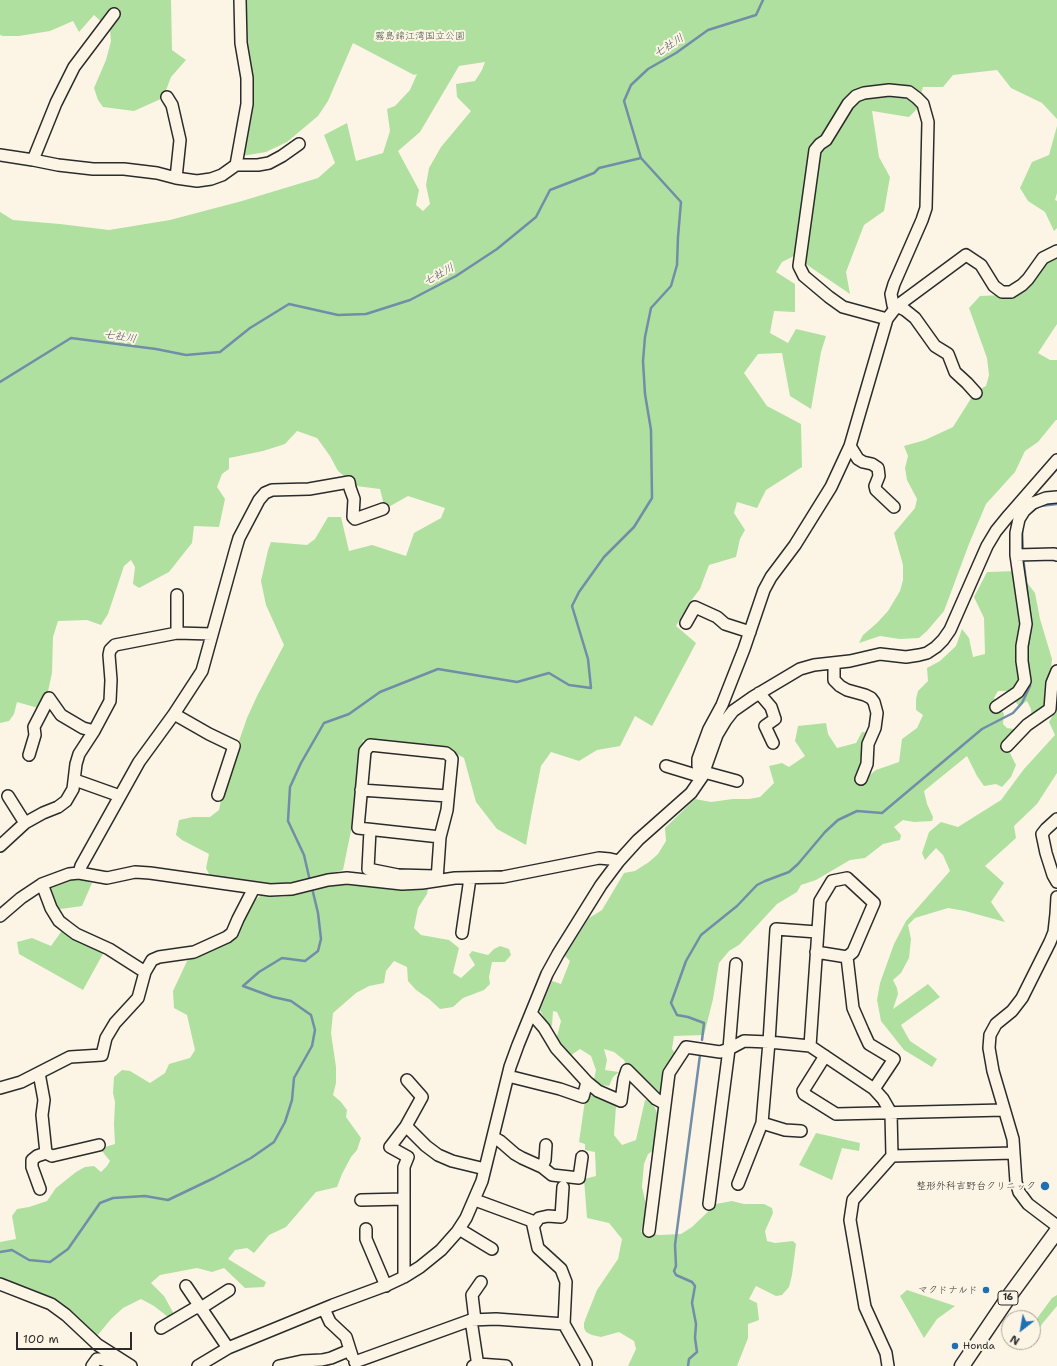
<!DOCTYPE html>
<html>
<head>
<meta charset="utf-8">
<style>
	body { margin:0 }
	#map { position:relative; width:1057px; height:1366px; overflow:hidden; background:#fcf5e5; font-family:"Shantell Sans",sans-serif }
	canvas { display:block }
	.north { position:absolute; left:1001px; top:1310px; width:40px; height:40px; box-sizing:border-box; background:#fcf5e5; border:1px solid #a8a49b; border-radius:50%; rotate:211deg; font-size:11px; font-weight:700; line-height:16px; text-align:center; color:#2b2b2b }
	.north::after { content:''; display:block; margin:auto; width:14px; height:18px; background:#1f6fb2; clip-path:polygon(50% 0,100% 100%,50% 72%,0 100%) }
	.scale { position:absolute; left:16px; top:1332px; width:116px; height:18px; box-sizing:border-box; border:2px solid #2b2b2b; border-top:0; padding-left:5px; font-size:12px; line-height:14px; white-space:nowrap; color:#2b2b2b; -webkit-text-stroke:3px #fcf5e5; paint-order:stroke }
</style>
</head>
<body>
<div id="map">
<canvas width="1057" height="1366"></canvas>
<div class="north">N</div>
<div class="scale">100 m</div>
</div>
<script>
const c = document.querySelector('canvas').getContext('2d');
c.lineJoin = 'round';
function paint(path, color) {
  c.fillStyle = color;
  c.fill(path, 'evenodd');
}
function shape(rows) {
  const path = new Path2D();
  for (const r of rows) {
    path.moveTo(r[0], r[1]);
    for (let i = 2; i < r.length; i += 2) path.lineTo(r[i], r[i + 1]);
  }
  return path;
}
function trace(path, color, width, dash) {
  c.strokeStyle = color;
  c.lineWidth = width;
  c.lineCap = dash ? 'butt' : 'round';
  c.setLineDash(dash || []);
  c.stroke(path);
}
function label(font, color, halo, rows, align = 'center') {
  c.font = font + ' "Shantell Sans","Klee One",sans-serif';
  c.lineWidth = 4;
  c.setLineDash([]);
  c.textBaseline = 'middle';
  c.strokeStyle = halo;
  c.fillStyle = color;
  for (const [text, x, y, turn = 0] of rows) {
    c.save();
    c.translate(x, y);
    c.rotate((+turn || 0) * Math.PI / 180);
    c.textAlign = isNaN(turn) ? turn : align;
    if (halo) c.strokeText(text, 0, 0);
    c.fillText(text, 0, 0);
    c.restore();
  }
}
paint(shape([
	[0,0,171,0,172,50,186,60,171,77,163,98,134,111,103,107,98,100,94,88,106,60,111,41,110,30,94,15,79,32,73,21,50,31,19,36,3,36,0,35],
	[243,0,1057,0,1057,119,1042,103,1011,88,997,70,953,75,943,87,923,87,917,109,909,117,872,111,879,157,890,177,884,211,864,225,846,272,850,294,794,256,782,262,776,272,795,284,795,312,774,311,770,333,788,343,796,329,826,336,821,352,811,409,790,396,782,353,758,354,744,373,767,406,801,424,802,467,766,490,757,508,737,502,734,513,745,530,740,539,736,557,709,565,700,589,690,602,676,626,696,643,652,726,635,716,620,746,597,750,579,761,551,752,541,766,532,811,526,845,497,829,476,802,464,758,448,749,398,742,363,740,358,764,355,811,343,870,319,877,279,885,210,876,206,868,209,854,182,840,176,835,179,820,193,817,210,817,219,810,224,784,247,718,257,696,284,645,266,605,261,581,268,550,271,542,307,545,315,539,328,517,341,517,349,551,372,545,406,556,414,533,441,518,445,508,408,496,385,509,380,489,356,486,338,471,330,456,317,438,297,431,285,444,263,451,229,458,229,469,222,474,217,487,225,499,219,527,194,526,192,543,169,572,139,588,133,584,135,567,131,560,124,566,108,614,101,625,87,620,58,621,53,637,52,673,47,696,38,708,17,702,14,714,9,721,0,723,0,212,13,220,60,224,109,230,170,220,242,201,318,178,335,163,324,135,347,123,356,161,383,153,390,131,387,109,395,106,410,90,417,74,414,75,353,43,328,101,318,116,287,142,266,152,242,156,250,122,251,93],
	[485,62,482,70,475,81,456,84,457,97,471,111,441,147,429,168,426,185,430,204,423,211,416,205,419,190,398,151,420,132,459,66],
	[1057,126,1057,193,1055,200,1057,201,1057,228,1054,231,1045,212,1028,201,1020,188,1032,162,1049,155],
	[1057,247,1057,324,1038,353,1050,360,1057,360,1057,420,1056,420,1038,442,1025,451,1015,472,986,504,969,544,944,611,927,631,919,638,900,639,880,636,859,643,863,635,877,623,888,611,900,591,903,580,903,565,894,533,915,508,917,499,907,480,905,468,908,456,904,446,925,440,953,427,975,392,986,386,989,375,987,358,969,308,980,296,1003,295],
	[1018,571,1035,593,1040,619,1052,659,1048,708,1032,721,1031,709,1027,701,1019,706,1006,691,998,691,994,698,1004,714,1003,724,1007,728,1026,731,1010,753,1016,765,1011,777,1002,787,996,784,984,786,977,776,967,756,924,791,927,804,933,817,932,821,914,822,903,820,894,827,901,835,900,840,883,844,865,858,850,860,816,880,801,885,797,892,777,904,739,945,729,951,719,963,713,999,704,1035,674,1036,672,1049,676,1054,674,1060,666,1065,662,1071,664,1095,628,1069,624,1060,614,1052,604,1049,607,1060,605,1070,619,1072,613,1077,609,1086,593,1084,596,1070,591,1056,580,1049,567,1058,555,1044,561,1021,557,1012,553,1011,552,1026,547,1024,540,1010,552,981,561,984,570,961,565,956,589,918,602,910,624,873,635,871,649,862,658,854,666,841,665,828,695,799,711,802,733,799,749,799,760,797,774,783,769,766,782,763,789,767,805,756,795,741,798,726,826,723,828,734,837,748,856,743,862,732,870,733,866,778,876,770,899,762,902,739,917,728,923,715,916,710,916,699,918,691,928,681,927,668,940,661,956,646,962,629,969,638,973,657,985,654,984,618,974,597,987,572],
	[1057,690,1057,773,1037,804,1014,826,1016,838,985,866,1004,883,991,902,1005,922,965,911,948,908,915,918,908,925,911,939,909,958,901,973,893,980,897,988,898,994,893,1009,928,984,940,997,901,1025,910,1041,937,1059,932,1067,904,1050,881,1021,877,1000,880,983,894,944,906,921,950,871,943,855,936,848,925,860,922,853,929,832,941,822,958,827,1001,800,1024,769,1055,735,1049,722,1053,715,1053,701],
	[69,880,83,880,92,883,82,906,54,910,46,888],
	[329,885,424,886,428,889,427,894,418,908,414,928,421,935,449,940,459,948,453,973,461,978,475,965,469,955,472,951,488,955,494,949,500,946,509,949,511,955,505,962,492,962,489,977,490,984,484,990,463,998,453,1007,440,1009,429,999,416,990,408,981,407,967,394,961,386,971,384,983,369,986,356,993,333,1013,331,1033,336,1067,336,1083,333,1095,341,1102,347,1110,346,1117,361,1138,357,1150,351,1157,342,1174,337,1187,316,1192,286,1227,269,1235,254,1253,247,1248,235,1250,228,1259,266,1282,264,1287,245,1288,224,1268,212,1272,197,1268,160,1275,151,1283,164,1296,174,1314,168,1317,154,1306,141,1299,123,1308,111,1319,97,1336,89,1334,0,1279,0,1242,16,1239,12,1216,17,1209,29,1207,47,1201,56,1188,76,1172,85,1167,94,1166,101,1172,107,1166,110,1161,102,1151,105,1147,115,1144,114,1124,115,1102,113,1093,114,1077,122,1070,130,1071,150,1083,165,1073,169,1064,190,1058,195,1050,187,1015,174,1008,173,991,188,959,201,955,206,950,234,936,248,906,261,895,282,897,296,895],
	[63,929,104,952,83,990,19,954,17,942,32,938,51,946],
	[586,1093,616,1106,614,1135,622,1145,636,1140,645,1100,652,1101,658,1115,656,1149,648,1154,644,1164,642,1187,647,1209,641,1232,659,1235,681,1234,692,1227,716,1204,732,1201,744,1204,764,1204,772,1208,773,1213,765,1231,767,1241,775,1243,793,1241,796,1244,792,1275,789,1287,782,1295,776,1296,756,1286,749,1299,757,1303,759,1320,748,1324,748,1338,737,1366,628,1366,636,1349,634,1341,619,1332,601,1337,592,1335,586,1332,584,1328,584,1323,587,1315,597,1290,618,1259,622,1239,609,1223,587,1218,584,1179,596,1176,595,1152,585,1150,585,1144,579,1142],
	[816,1133,860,1143,859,1151,842,1148,832,1180,799,1165],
	[907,1290,955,1306,937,1319,924,1338,900,1296],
	[1057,1295,1057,1306,1042,1324,1033,1340,1033,1327,1038,1317,1052,1298]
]), '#afe0a0');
trace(shape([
	[0,382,71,338,156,349,186,355,220,352,250,328,289,304,338,315,366,314,410,300,456,276,497,249,536,217,550,190,594,173,599,168,641,158,624,101,631,85,648,69,676,53,708,30,756,15,763,0],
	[1033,510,1040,506,1057,504],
	[1022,529,1023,552],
	[1023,557,1031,623],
	[310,881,304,855,288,821,290,787,301,763,324,723,349,714,380,692,438,669,517,682,549,673,569,685,591,688,588,659,572,606,579,592,604,557,634,527,652,498,651,430,645,394,643,361,645,337,651,308,671,286,677,265,678,237,681,202,641,158],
	[702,1040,704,1023,688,1017,677,1015,671,1003,686,961,701,935,737,906,757,885,765,881,789,872,798,864,825,832,838,820,857,811,882,813,982,729,1013,713,1022,703,1030,686,1027,654,1029,636],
	[0,1252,12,1250,29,1260,50,1262,68,1249,100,1203,113,1198,145,1196,168,1200,214,1178,251,1158,274,1142,285,1122,292,1100,294,1078,312,1046,315,1030,311,1015,291,1001,273,997,243,986,259,972,282,958,305,961,318,951,321,939,318,913,312,888],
	[688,1366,689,1359,697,1352,695,1338,696,1324,692,1303,695,1286,692,1282,676,1275,674,1271,676,1266,675,1245,700,1055]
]), '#718da8', 2.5);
const minor = shape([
	[167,97,172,105,180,140,176,178],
	[0,155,33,160,58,165,93,169,124,169,157,173,176,178,197,181,211,179,222,175,236,165,258,165,269,163,282,156,299,144],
	[33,160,56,103,74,67,114,14],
	[236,165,247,104,247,78,241,43,240,0],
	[897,306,905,310,915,318,935,346,948,354,955,372,967,383,976,393],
	[887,319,843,307,829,297,804,276,799,266,815,150,820,144,826,140,848,104,856,96,864,93,889,90,909,92,917,98,923,104,928,122,926,208,922,220,894,284,891,294,893,305,895,309],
	[850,446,858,459,863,462,872,464,878,468,879,476,875,486,876,490,894,507],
	[1016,555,1054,554,1057,555],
	[177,595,177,633],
	[686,623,695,607,717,617,725,624,750,632],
	[834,663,834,680,840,686,847,690,865,695,871,698,874,702,877,713,875,728,868,744,867,764,861,779],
	[759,693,771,707,775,719,765,726,773,743],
	[996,707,1018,692,1025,681,1022,661,1022,646,1026,624,1016,555,1016,533,1019,519,1024,511,1033,503,1046,498,1057,497],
	[174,714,209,734,234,746,218,795],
	[1007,746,1027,725,1050,709,1052,683,1057,671],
	[29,755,35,735,34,727,49,698,61,715,83,728,94,731],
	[666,766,702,777],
	[75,780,120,796],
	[737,781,704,772,698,766,698,759,709,729,722,705,744,649,764,590,771,577,795,545,831,487,850,446,887,319,897,306,966,255,981,265,994,286,1002,292,1011,292,1022,285,1028,279,1043,258,1057,251],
	[361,790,448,796],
	[8,796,25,823,43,813,58,807,66,801,73,789,76,764,79,754,94,731,110,701,111,680,109,655,110,650,115,645,177,633,212,634],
	[1057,819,1046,829,1042,834,1046,853,1053,875,1057,882],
	[370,830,368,869,398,875,435,876],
	[0,846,25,823],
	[79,873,81,866,139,762,174,714,202,671,236,548,239,538,259,500,265,493,272,490,309,489,349,482,350,488,354,499,353,517,355,519,383,509],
	[437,880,440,837,447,810,452,759,450,756,446,753,370,745,365,751,358,828,440,837],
	[1057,897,1056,914,1054,932,1050,942,1022,998,1012,1011,996,1024,990,1035,989,1048,993,1071,1013,1139,1016,1182,1019,1192,1028,1204,1057,1226],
	[0,916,21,898,42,884,69,874,79,873,107,878,135,872,150,873,270,890,292,889,328,880,347,878,402,884,422,883,455,878,503,877,599,858,610,859,619,861],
	[462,933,470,878],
	[816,952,847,957],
	[145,972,152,960,159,957,194,952,227,937,232,933,238,919,254,888],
	[531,1013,544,1028,556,1048,587,1082,598,1091,621,1101,624,1079,627,1070,656,1099,665,1104],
	[810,1046,820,901,832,881,847,878,874,903,853,952,847,957,853,1008,863,1031,869,1044,894,1059,874,1089],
	[825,1056,803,1091,804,1094,836,1114,1004,1110],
	[39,1073,44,1100,42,1115,46,1153,37,1156,32,1160,32,1167,40,1189],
	[508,1076,560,1089,583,1097,587,1082],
	[0,1088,21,1082,70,1057,102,1055,106,1038,115,1023,138,998,145,972,109,949,76,934,68,928,59,921,51,908,42,884],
	[762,1123,785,1130,801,1131],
	[406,1126,426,1146,438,1155,452,1161,485,1169],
	[493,1137,500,1141,515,1154,522,1158,542,1167,552,1175,579,1178,582,1157],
	[46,1153,52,1156,99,1145],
	[892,1156,1014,1153],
	[542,1167,545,1160,546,1145],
	[738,1184,762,1123,769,1042,776,929,817,932],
	[361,1200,404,1199],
	[475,1200,532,1221,538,1248,561,1269,566,1282,564,1324,586,1363,586,1366],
	[709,1204,729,1049,736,964],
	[534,1225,539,1218,548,1216,561,1217,563,1187],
	[366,1229,366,1239,386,1286],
	[459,1229,492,1249],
	[649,1231,669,1073,686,1047,720,1052,729,1049,744,1041,769,1042,810,1046,874,1089,883,1099,891,1113,892,1156,853,1200,850,1220,865,1307,886,1353,888,1366],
	[404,1277,404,1167,408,1157,390,1147,406,1126,422,1097,407,1080],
	[0,1284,51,1304,66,1315,98,1345,131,1366],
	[186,1286,228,1348],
	[324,1309,330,1322,346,1337,352,1356],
	[471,1320,478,1366],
	[475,1320,472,1295,481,1282],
	[161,1328,195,1308,201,1308,229,1290],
	[355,1362,471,1320,496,1319,564,1324],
	[92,1366,97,1359,100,1359,119,1365,125,1363],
	[198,1366,228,1348,333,1305,387,1285,404,1277,420,1267,441,1250,457,1232,466,1218,482,1181,510,1067,518,1045,547,974,558,954,601,885,619,861,638,840,691,793,702,777,717,735,726,720,733,711,753,697,800,669,814,665,850,661,880,654,906,657,919,655,927,653,936,647,943,640,950,630,987,546,996,531,1009,515,1057,460],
	[279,1366,302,1361,322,1360,331,1358,350,1350],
	[473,1366,478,1364,506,1366]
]);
const major = shape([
	[962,1366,1010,1295,1057,1231]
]);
trace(minor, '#2b2b2b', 14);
trace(major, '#2b2b2b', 17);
trace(minor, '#fcf5e5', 11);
trace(major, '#fcf5e5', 14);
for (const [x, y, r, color] of [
	[1045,1186,5,"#1f6fb2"],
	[986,1290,4,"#1f6fb2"],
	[955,1346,4,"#1f6fb2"]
]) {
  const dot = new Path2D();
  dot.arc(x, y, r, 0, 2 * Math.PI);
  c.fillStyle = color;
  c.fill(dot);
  trace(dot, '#fcf5e5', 1.5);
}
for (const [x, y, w] of [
	[1008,1298,20]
]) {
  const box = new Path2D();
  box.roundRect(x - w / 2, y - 7, w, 14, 3);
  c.fillStyle = '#fcf5e5';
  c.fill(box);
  trace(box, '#2b2b2b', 1);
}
label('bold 9px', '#2b2b2b', null, [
	["16",1008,1298]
]);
label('10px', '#4c5848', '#fcf5e5', [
	["霧島錦江湾国立公園",420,36]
]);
label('10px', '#2b2b2b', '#fcf5e5', [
	["整形外科吉野台クリニック",1036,1186],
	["マクドナルド",978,1290],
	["Honda",963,1346,"left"]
], 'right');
label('italic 11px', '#48545f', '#fcf5e5', [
	["七社川",669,46,-33],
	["七社川",439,275,-29],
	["七社川",120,337,9]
]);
</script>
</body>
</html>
